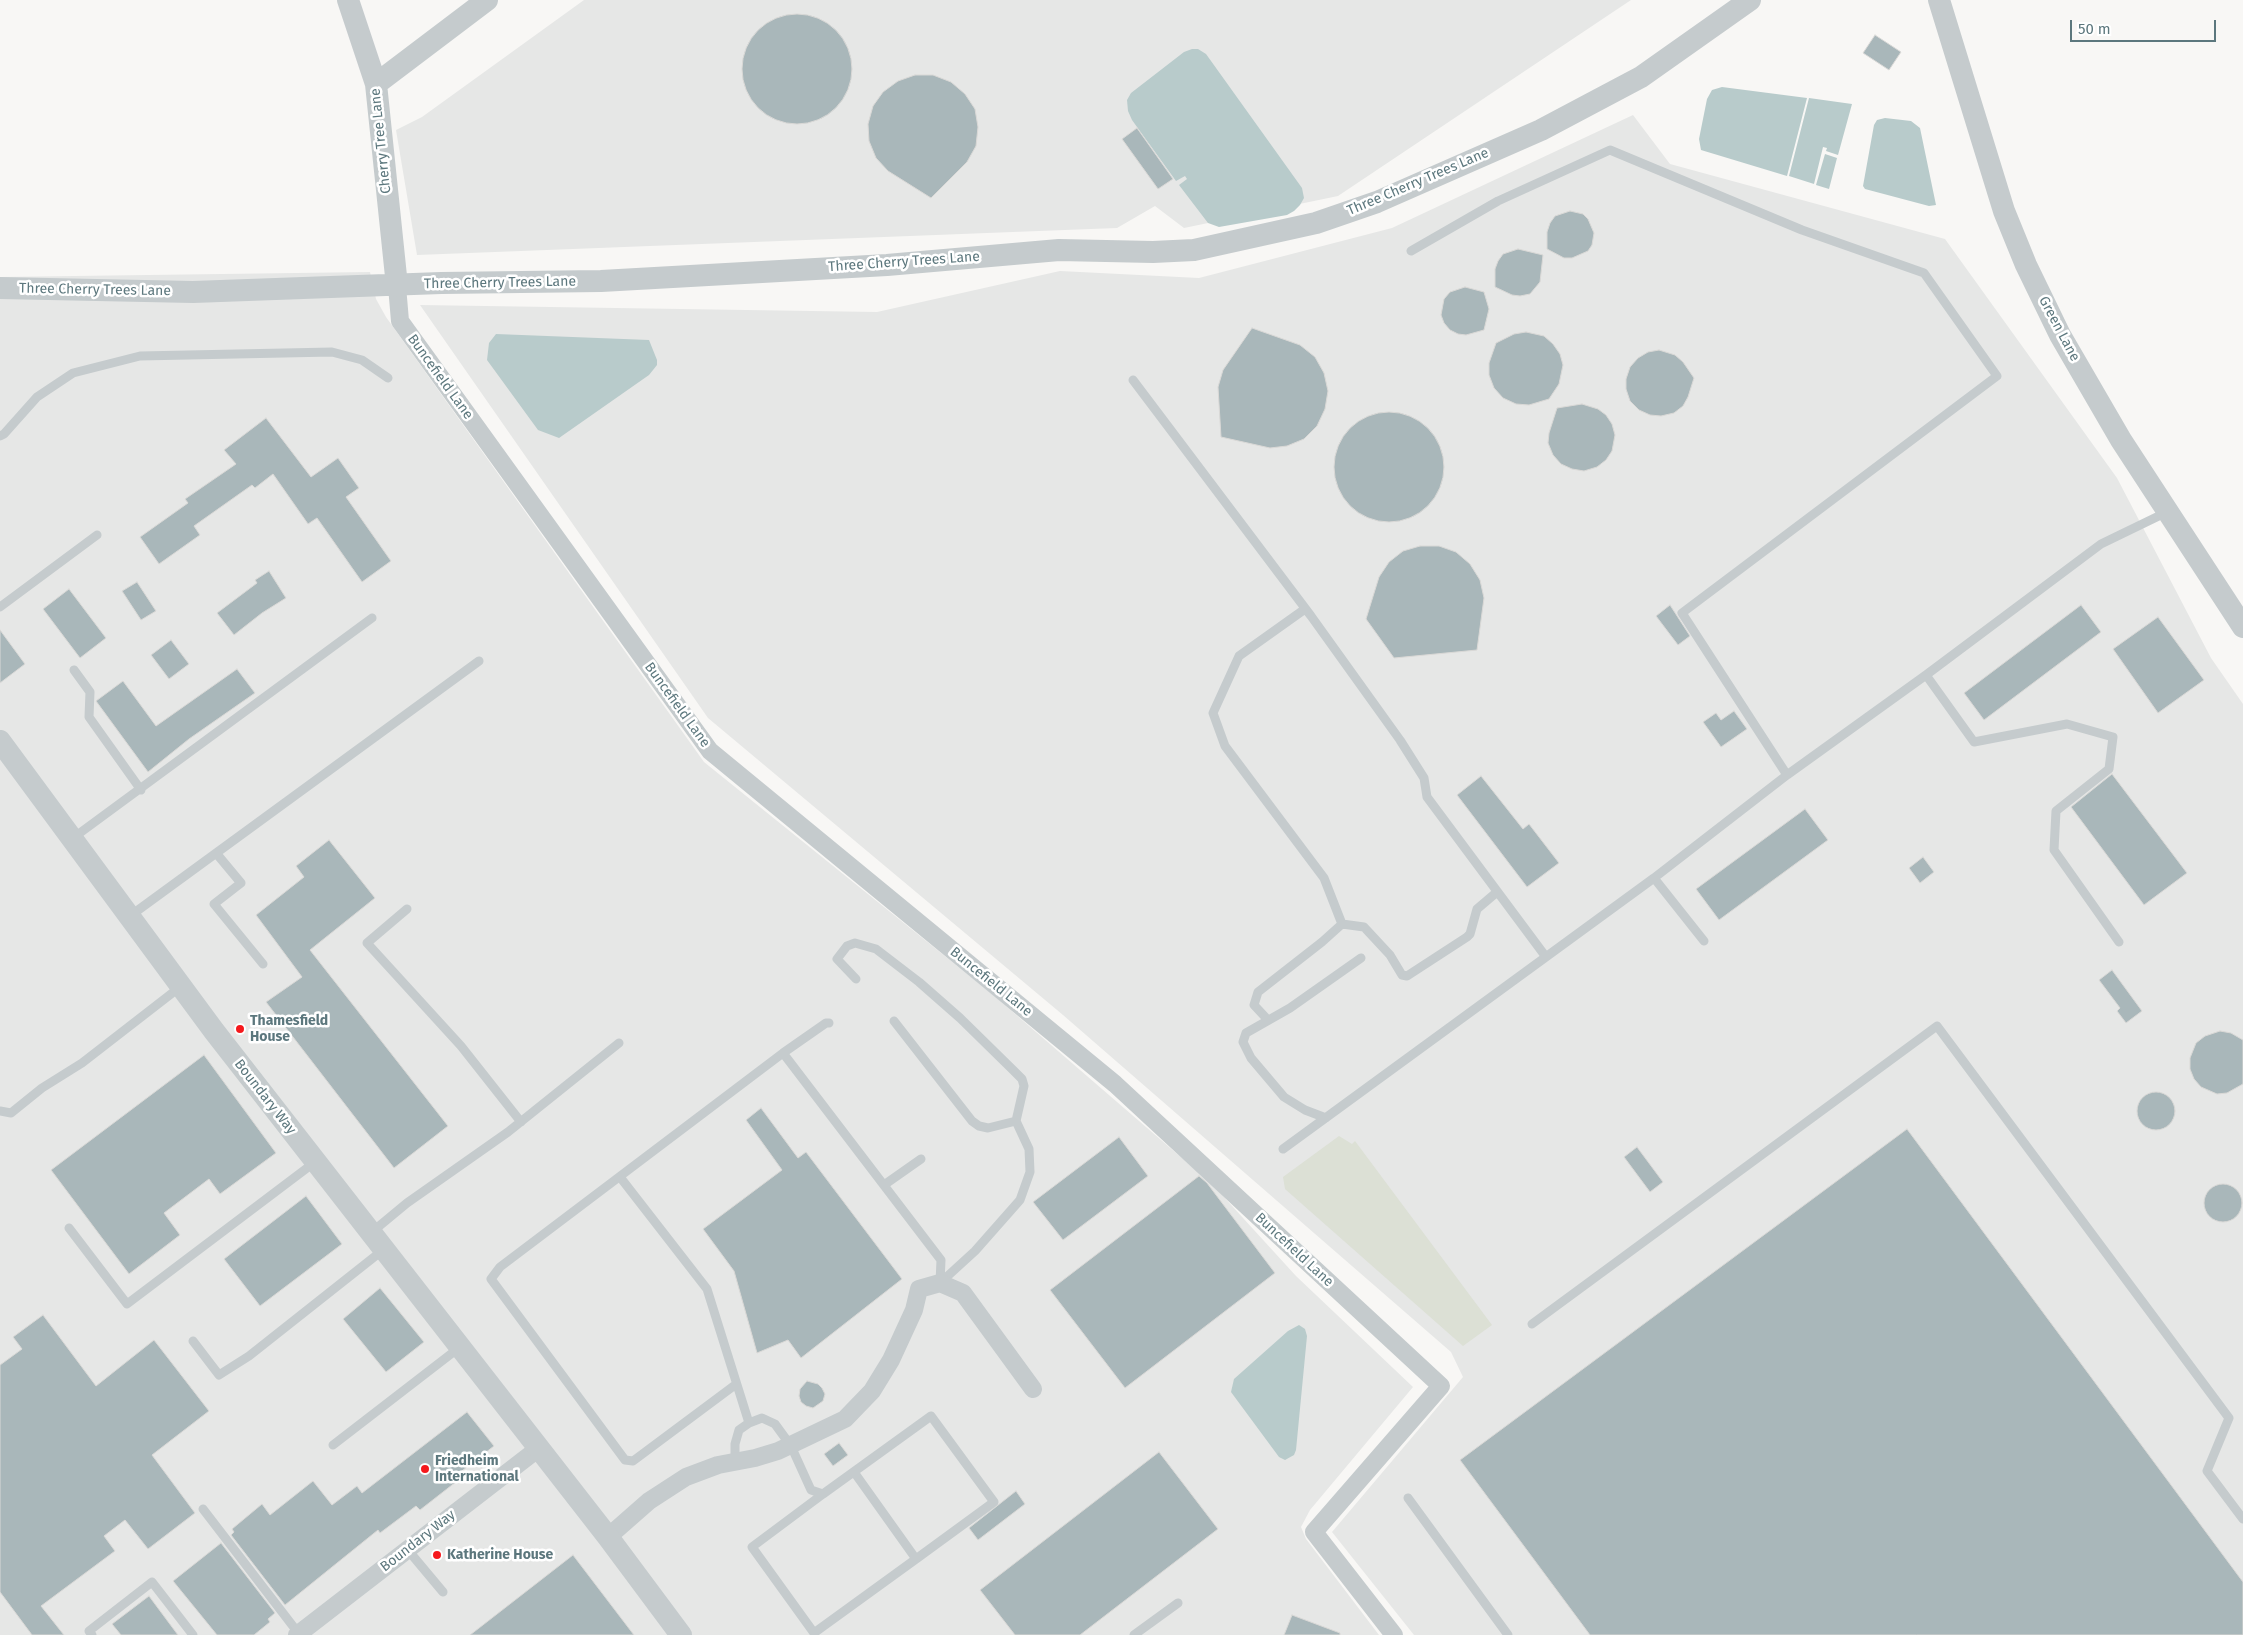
<!DOCTYPE html>
<html>
<head>
<meta charset="utf-8">
<style>
	body { margin:0 }
	#map { position:relative; width:2243px; height:1635px; overflow:hidden; background:#f8f7f5; font-family:"Fira Sans",sans-serif }
	canvas { display:block }
	.scale { position:absolute; left:2070px; top:20px; width:146px; height:22px; box-sizing:border-box; border:2px solid #5c777d; border-top:0; padding-left:6px; font-size:15px; line-height:18px; white-space:nowrap; color:#5c777d; -webkit-text-stroke:4px #fff; paint-order:stroke }
</style>
</head>
<body>
<div id="map">
<canvas width="2243" height="1635"></canvas>
<div class="scale">50 m</div>
</div>
<script>
const c = document.querySelector('canvas').getContext('2d');
c.lineJoin = 'round';
function paint(path, color) {
  c.fillStyle = color;
  c.fill(path, 'evenodd');
}
function shape(rows) {
  const path = new Path2D();
  for (const r of rows) {
    if (r.length === 3) {
      path.moveTo(r[0] + r[2], r[1]);
      path.arc(r[0], r[1], r[2], 0, 2 * Math.PI);
      continue;
    }
    path.moveTo(r[0], r[1]);
    for (let i = 2; i < r.length; i += 2) path.lineTo(r[i], r[i + 1]);
  }
  return path;
}
function trace(path, color, width, dash) {
  c.strokeStyle = color;
  c.lineWidth = width;
  c.lineCap = dash ? 'butt' : 'round';
  c.setLineDash(dash || []);
  c.stroke(path);
}
function label(font, color, halo, rows, align = 'center') {
  c.font = font + ' "Fira Sans",sans-serif';
  c.lineWidth = 5;
  c.setLineDash([]);
  c.textBaseline = 'middle';
  c.strokeStyle = halo;
  c.fillStyle = color;
  for (const [text, x, y, turn = 0] of rows) {
    c.save();
    c.translate(x, y);
    c.rotate((+turn || 0) * Math.PI / 180);
    c.textAlign = isNaN(turn) ? turn : align;
    if (halo) c.strokeText(text, 0, 0);
    c.fillText(text, 0, 0);
    c.restore();
  }
}
paint(shape([
	[584,0,1631,0,1338,196,1184,228,1155,206,1117,228,417,255,396,130,422,117],
	[1633,115,1670,164,1945,239,2117,478,2211,658,2243,704,2243,1635,1414,1635,1332,1532,1463,1377,1451,1352,1063,1015,708,718,420,305,877,312,1060,271,1199,278,1392,228],
	[370,272,376,299,386,317,704,762,992,994,1212,1184,1296,1276,1413,1387,1310,1510,1301,1527,1306,1539,1379,1635,0,1635,0,277]
]), '#e6e7e6');
paint(shape([
	[1339,1136,1352,1144,1355,1141,1492,1325,1463,1346,1285,1189,1283,1177]
]), '#dce0d5');
paint(shape([
	[1192,49,1198,49,1206,54,1302,188,1304,198,1300,205,1294,211,1287,215,1219,227,1208,223,1179,185,1187,179,1185,176,1176,181,1132,120,1128,111,1127,100,1131,93,1184,52],
	[1722,87,1807,98,1787,176,1701,150,1699,139,1707,99,1712,90],
	[1809,98,1852,104,1838,155,1826,151,1827,148,1823,147,1814,184,1789,176],
	[1885,118,1911,121,1920,128,1936,205,1929,206,1865,189,1863,186,1874,125,1877,120],
	[1825,154,1837,158,1829,189,1816,185],
	[496,334,649,340,657,360,657,365,649,375,559,438,538,430,487,360,489,343],
	[1299,1325,1305,1329,1307,1336,1296,1450,1294,1455,1285,1460,1279,1457,1231,1392,1234,1379,1288,1331]
]), '#b8cbcb');
const building = shape([
	[797,69,55],
	[1875,35,1901,52,1889,70,1863,53,1875,35],
	[915,75,933,75,951,82,965,94,975,109,978,127,976,146,967,162,931,198,888,171,876,158,869,141,868,124,873,106,883,92,898,81,915,75],
	[1137,128,1173,179,1158,189,1122,139,1137,128],
	[1570,211,1583,214,1588,219,1594,233,1592,245,1588,251,1572,258,1564,258,1547,249,1547,232,1550,223,1555,216,1570,211],
	[1518,249,1543,255,1540,282,1530,294,1520,296,1512,295,1495,287,1495,269,1498,261,1503,254,1518,249],
	[1465,287,1484,292,1489,309,1484,330,1466,335,1458,334,1450,330,1444,323,1441,315,1444,299,1450,292,1465,287],
	[1252,328,1300,345,1315,357,1324,373,1328,391,1325,409,1317,426,1304,439,1287,446,1270,448,1221,437,1218,387,1223,370,1252,328],
	[1526,332,1544,336,1553,344,1560,354,1563,365,1559,384,1549,399,1529,405,1516,404,1503,398,1494,388,1489,375,1489,363,1496,343,1514,334,1526,332],
	[1659,350,1675,355,1683,362,1694,378,1688,397,1683,406,1674,413,1661,416,1650,415,1639,410,1630,401,1626,389,1626,379,1630,367,1638,358,1648,352,1659,350],
	[1582,404,1598,409,1606,415,1612,424,1615,435,1612,451,1606,460,1597,467,1584,471,1572,469,1561,464,1553,455,1548,443,1549,433,1557,408,1582,404],
	[1389,467,55],
	[266,418,311,477,338,458,359,488,346,497,391,561,362,582,317,518,308,524,273,474,255,488,252,485,194,526,200,535,159,564,140,537,188,503,185,499,236,464,224,450,266,418],
	[1420,546,1439,546,1456,552,1470,564,1480,580,1484,598,1477,650,1394,658,1366,619,1379,577,1389,562,1403,551,1420,546],
	[269,571,286,598,262,613,234,635,217,613,257,583,255,580,269,571],
	[137,582,156,611,141,620,122,591,137,582],
	[69,589,106,638,80,658,43,609,69,589],
	[1670,605,1690,636,1678,645,1656,616,1670,605],
	[2081,605,2101,632,1984,720,1964,693,2081,605],
	[2158,617,2204,680,2158,713,2113,649,2158,617],
	[0,630,25,664,0,683,0,630],
	[171,640,189,664,169,679,151,655,171,640],
	[237,669,255,693,189,739,148,772,96,701,123,681,156,726,237,669],
	[1734,711,1747,729,1721,747,1703,722,1716,713,1721,720,1734,711],
	[2112,774,2187,873,2144,905,2071,807,2112,774],
	[1481,776,1523,829,1529,824,1559,863,1527,887,1457,795,1481,776],
	[1805,809,1828,840,1719,920,1696,889,1805,809],
	[329,840,375,898,310,950,448,1126,394,1168,266,1002,302,977,256,915,304,877,296,866,329,840],
	[1923,857,1934,872,1920,883,1909,868,1923,857],
	[2112,970,2142,1011,2126,1023,2117,1011,2120,1008,2099,980,2112,970],
	[2220,1031,2231,1033,2243,1040,2243,1084,2227,1093,2217,1094,2201,1087,2194,1079,2190,1069,2190,1058,2196,1043,2205,1036,2220,1031],
	[204,1055,276,1153,220,1194,209,1179,164,1213,180,1235,129,1274,51,1170,204,1055],
	[2156,1111,19],
	[761,1108,798,1158,806,1152,902,1279,801,1358,788,1340,757,1353,734,1271,703,1229,782,1170,746,1120,761,1108],
	[1907,1129,2243,1582,2243,1635,1590,1635,1460,1460,1907,1129],
	[1119,1137,1148,1176,1063,1240,1033,1202,1119,1137],
	[1637,1147,1663,1182,1650,1192,1624,1157,1637,1147],
	[1199,1176,1207,1183,1275,1273,1125,1388,1050,1290,1199,1176],
	[2223,1203,19],
	[306,1196,342,1244,260,1306,224,1259,306,1196],
	[380,1288,424,1342,386,1372,343,1319,380,1288],
	[43,1315,96,1386,154,1340,209,1411,152,1455,195,1513,148,1549,125,1520,104,1536,115,1551,41,1606,64,1635,32,1635,0,1592,0,1365,22,1349,13,1337,43,1315],
	[807,1381,818,1384,822,1388,825,1394,823,1401,813,1408,806,1406,801,1402,799,1396,800,1389,807,1381],
	[467,1412,494,1446,458,1474,461,1478,420,1510,416,1506,380,1533,378,1530,285,1605,231,1535,234,1532,232,1529,262,1504,270,1515,313,1481,332,1505,357,1486,362,1493,467,1412],
	[839,1443,848,1455,833,1466,824,1454,839,1443],
	[1159,1452,1218,1529,1080,1635,1015,1635,980,1590,1159,1452],
	[1016,1491,1025,1504,978,1540,969,1528,1016,1491],
	[221,1543,275,1613,268,1619,270,1622,254,1635,217,1635,173,1581,221,1543],
	[573,1555,634,1635,470,1635,573,1555],
	[149,1596,178,1635,121,1635,112,1624,149,1596],
	[1292,1615,1340,1633,1340,1635,1284,1635,1292,1615]
]);
paint(building, '#a9b7ba');
trace(building, '#dad9d7', 1);
trace(shape([
	[1411,251,1498,201,1610,150,1802,230,1924,273,1997,376,1682,613,1787,775],
	[1133,380,1311,616,1400,740,1424,778,1427,797,1546,957],
	[0,436,4,434,37,397,73,373,140,356,332,352,362,360,388,378],
	[0,607,97,535],
	[74,670,90,692,89,717,141,790],
	[1926,675,1974,742,2067,724,2113,737,2109,769,2056,811,2054,850,2119,942],
	[73,838,372,618],
	[216,853,241,883,214,904,263,964],
	[1654,878,1704,941],
	[407,909,367,943,461,1046,521,1122],
	[130,916,479,661],
	[1342,924,1364,927,1390,955,1402,975,1407,976,1467,937,1470,934,1477,909,1497,892],
	[856,979,837,959,847,946,855,943,876,949,919,982,960,1018,1013,1070,1022,1079,1024,1086,1016,1121,1029,1149,1030,1172,1020,1200,975,1251,940,1283],
	[1268,1020,1254,1005,1258,992,1322,942,1342,924,1324,878,1225,746,1213,713,1239,656,1305,609],
	[894,1021,972,1121,979,1126,988,1128,1016,1121],
	[783,1053,826,1023,829,1023],
	[0,1111,11,1113,42,1088,82,1063,180,987],
	[1326,1118,1305,1110,1284,1097,1251,1058,1243,1042,1246,1033,1290,1008,1361,958],
	[1283,1149,1654,878,1787,775,1926,675,2101,544,2167,512],
	[620,1177,707,1289,749,1423],
	[884,1185,921,1159],
	[69,1228,127,1304,315,1162],
	[372,1232,407,1203,508,1132,619,1043],
	[1532,1324,1937,1026,2229,1418,2207,1471,2243,1519],
	[193,1341,219,1375,249,1356,383,1250],
	[735,1385,633,1461,625,1460,491,1279,500,1267,783,1053,941,1260,940,1283],
	[333,1445,460,1347],
	[735,1462,735,1444,739,1430,749,1423,762,1418,775,1424,791,1446,811,1490,823,1494,931,1416,994,1502,916,1559,854,1472],
	[823,1494,752,1547,814,1633,916,1559],
	[1408,1498,1508,1635],
	[203,1509,299,1634],
	[407,1549,443,1592],
	[92,1635,89,1631,152,1582,193,1635],
	[1134,1635,1178,1603]
]), '#c5cbcd', 9);
trace(shape([
	[397,286,400,321,710,751,1115,1084,1441,1386,1314,1532,1394,1635],
	[608,1537,649,1501,686,1477,718,1465,755,1458,778,1451,845,1419,872,1391,891,1360,914,1310,919,1289,940,1283,963,1293,1033,1389],
	[297,1635,539,1448]
]), '#c5cbcd', 18);
trace(shape([
	[348,0,376,84,397,286],
	[1939,0,2004,211,2026,265,2060,335,2121,440,2243,627],
	[376,84,487,0],
	[0,288,193,292,441,283,601,281,887,265,1059,250,1153,252,1194,250,1316,223,1377,202,1541,130,1641,77,1750,0],
	[0,741,214,1031,608,1537,681,1635]
]), '#c5cbcd', 22);
for (const [x, y, r, color] of [
	[240,1029,5,"#f5181c"],
	[425,1469,5,"#f5181c"],
	[437,1555,5,"#f5181c"]
]) {
  const dot = new Path2D();
  dot.arc(x, y, r, 0, 2 * Math.PI);
  c.fillStyle = color;
  c.fill(dot);
  trace(dot, '#fff', 2);
}
label('14px', '#5c777d', '#fff', [
	["Cherry Tree Lane",381,141,-96],
	["Three Cherry Trees Lane",1418,182,-23],
	["Three Cherry Trees Lane",904,262,-4],
	["Three Cherry Trees Lane",500,283,-1],
	["Three Cherry Trees Lane",95,290,1],
	["Green Lane",2059,329,62],
	["Buncefield Lane",440,377,54],
	["Buncefield Lane",677,705,54],
	["Buncefield Lane",991,982,39],
	["Boundary Way",265,1097,52],
	["Buncefield Lane",1294,1250,43],
	["Boundary Way",418,1541,-38]
]);
label('bold 14px', '#5c777d', '#fff', [
	["Thamesfield",250,1021],
	["House",250,1037],
	["Friedheim",435,1461],
	["International",435,1477],
	["Katherine House",447,1555]
], 'left');
</script>
</body>
</html>
